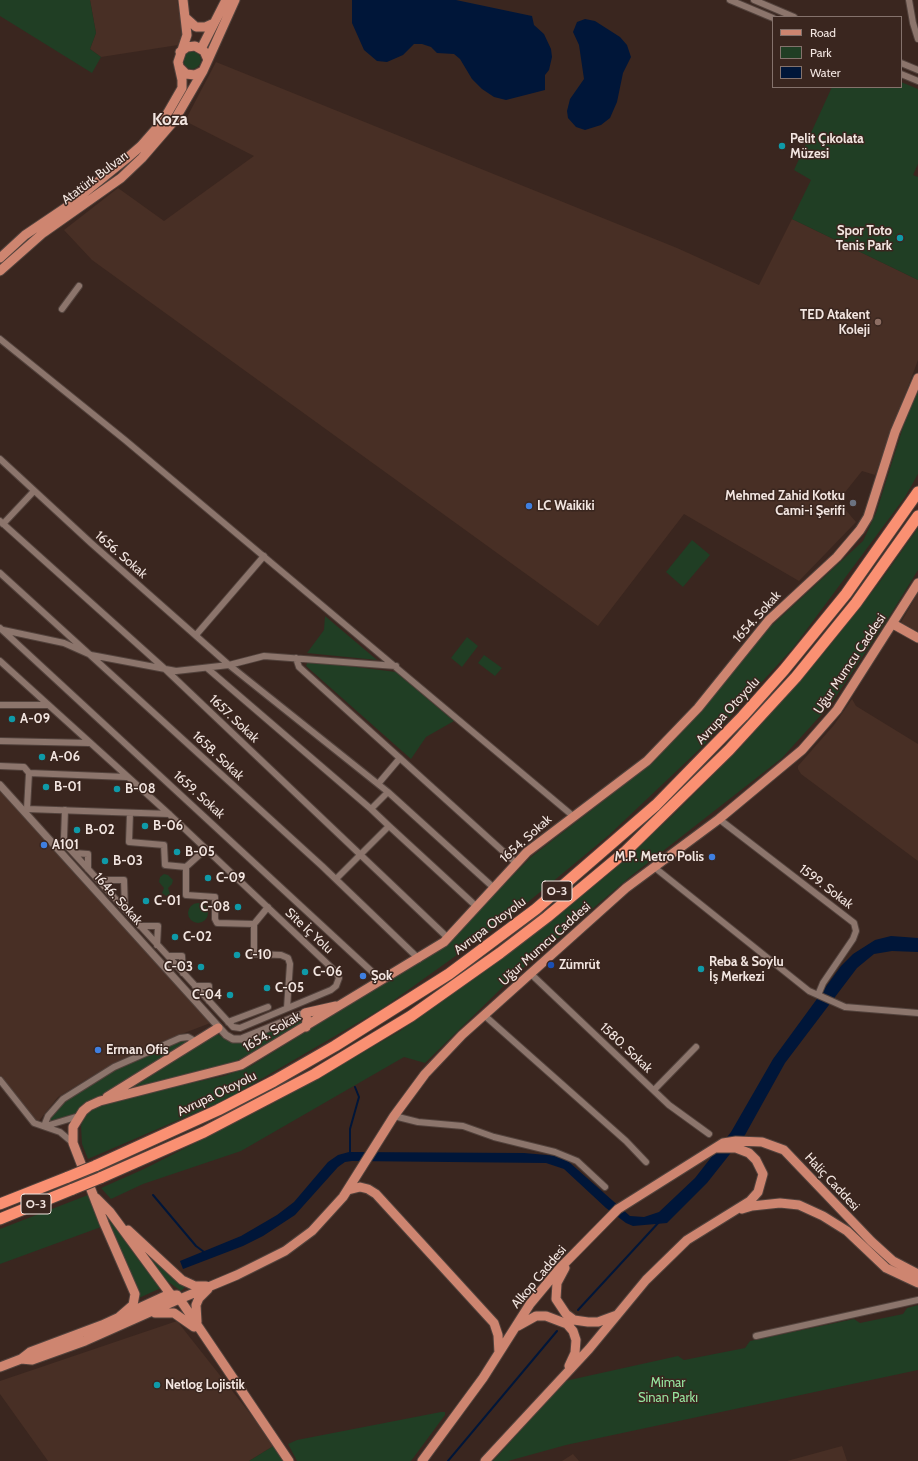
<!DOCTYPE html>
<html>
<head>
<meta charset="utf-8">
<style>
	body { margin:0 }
	#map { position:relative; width:918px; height:1461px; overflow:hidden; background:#3a261f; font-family:Cabin,sans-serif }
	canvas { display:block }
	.legend { position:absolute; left:772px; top:16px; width:130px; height:72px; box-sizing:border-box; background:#3a261f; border:1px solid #84726c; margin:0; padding:5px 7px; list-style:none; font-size:12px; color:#f2e5e0 }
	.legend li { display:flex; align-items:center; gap:8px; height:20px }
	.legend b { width:20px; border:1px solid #84726c }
</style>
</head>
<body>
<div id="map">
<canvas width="918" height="1461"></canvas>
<ul class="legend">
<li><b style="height:5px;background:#ce8570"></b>Road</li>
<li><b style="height:11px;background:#203e24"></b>Park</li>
<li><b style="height:11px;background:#001639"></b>Water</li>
</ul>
</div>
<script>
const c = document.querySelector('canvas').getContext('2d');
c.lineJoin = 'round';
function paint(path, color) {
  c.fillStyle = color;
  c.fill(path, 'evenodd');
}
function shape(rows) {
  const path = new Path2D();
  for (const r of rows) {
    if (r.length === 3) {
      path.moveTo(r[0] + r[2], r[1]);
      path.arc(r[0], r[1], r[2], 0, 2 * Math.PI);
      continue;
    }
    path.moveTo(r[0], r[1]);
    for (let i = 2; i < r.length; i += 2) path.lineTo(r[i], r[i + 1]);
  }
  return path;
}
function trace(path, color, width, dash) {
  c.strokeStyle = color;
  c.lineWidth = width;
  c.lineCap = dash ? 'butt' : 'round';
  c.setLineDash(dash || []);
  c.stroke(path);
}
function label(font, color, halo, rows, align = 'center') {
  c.font = font + ' Cabin,sans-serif';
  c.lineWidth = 3;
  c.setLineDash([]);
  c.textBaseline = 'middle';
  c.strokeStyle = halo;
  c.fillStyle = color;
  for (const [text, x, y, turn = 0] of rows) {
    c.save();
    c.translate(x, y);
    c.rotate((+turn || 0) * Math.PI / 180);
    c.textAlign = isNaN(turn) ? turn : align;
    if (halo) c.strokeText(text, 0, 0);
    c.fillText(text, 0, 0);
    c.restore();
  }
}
paint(shape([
	[90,0,177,0,183,33,178,45,101,57,90,49,96,33],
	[216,62,677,248,759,285,792,219,918,280,918,360,875,475,862,471,838,501,856,522,799,581,684,514,598,626,92,260,64,230,118,188,164,221,254,156,185,121],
	[918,593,918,634,900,624],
	[852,699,856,706,918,744,918,861,801,774,798,769,798,766,834,725],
	[0,785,213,1022,158,1043,110,1065,58,1097,34,1127,0,1083],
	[177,1321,275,1445,249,1461,48,1461,0,1394,0,1381],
	[842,1446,847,1461,787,1461],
	[573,1454,579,1461,562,1461]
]), '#482f25');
paint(shape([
	[0,0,90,0,96,33,90,49,101,57,92,73,0,16],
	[192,60,9],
	[901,82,918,89,918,164,913,175,918,177,918,280,792,219,811,180,794,170,832,87,901,87],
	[918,392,918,474,905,497,793,648,705,744,609,835,510,917,383,1008,227,1099,88,1159,82,1144,81,1126,85,1114,91,1108,135,1095,224,1076,251,1066,443,946,531,857,650,765,718,690,769,628,863,541,876,513,905,421],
	[918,528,918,570,889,617,831,704,782,758,631,876,516,974,425,1063,404,1057,241,1151,143,1184,111,1199,101,1188,144,1169,270,1105,400,1031,529,938,605,877,672,816,740,748,827,649,879,583],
	[692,540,710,555,683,587,666,572],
	[325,616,377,660,307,653,324,630],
	[467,637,478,646,462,667,451,658],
	[484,655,502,668,495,676,478,663],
	[308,661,396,672,454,721,426,737,411,759,306,666],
	[164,874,168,875,173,880,172,884,168,888,170,894,166,896,162,893,164,888,159,882,160,877],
	[198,913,10],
	[299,1019,302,1023,235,1062,132,1088,215,1035,219,1035,232,1043,247,1041],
	[180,1038,197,1042,81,1114,44,1126,63,1099,90,1081],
	[88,1195,101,1227,0,1264,0,1229],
	[109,1220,111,1220,161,1288,139,1298,137,1287,123,1259],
	[138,1243,185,1287,181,1291,163,1278],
	[918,1305,918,1370,566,1445,508,1461,493,1461,565,1381,678,1356,684,1360,745,1348,750,1341,854,1319,860,1323,903,1314,907,1308],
	[441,1412,445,1412,445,1415,411,1461,297,1461,288,1444,297,1440],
	[275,1445,284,1461,249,1461]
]), '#203e24');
paint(shape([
	[352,0,456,0,532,16,534,25,544,34,551,49,552,57,549,70,545,75,545,90,506,100,494,97,482,89,472,79,460,59,454,54,437,53,431,47,422,44,414,44,403,55,387,62,377,61,364,50,352,23],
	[585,19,595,21,620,37,627,45,631,57,623,73,617,102,610,118,601,125,585,130,576,127,568,118,567,111,570,99,584,79,579,45,573,32,577,22],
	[891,936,918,938,918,952,892,951,874,954,857,968,785,1063,745,1135,707,1183,667,1223,633,1226,626,1223,606,1208,564,1169,546,1163,352,1161,345,1162,338,1167,295,1215,263,1236,243,1246,183,1269,180,1261,241,1236,277,1215,294,1202,328,1162,338,1155,349,1152,524,1153,558,1156,569,1162,630,1216,644,1217,659,1212,695,1178,731,1132,773,1059,841,966,853,954,875,940]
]), '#001639');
trace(shape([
	[350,1154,350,1129,359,1097,355,1087],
	[153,1195,196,1246,204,1252],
	[578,1310,660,1221],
	[448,1461,557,1331]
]), '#001639', 2);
const minor = shape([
	[730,0,773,18],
	[754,0,794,17],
	[909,0,913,23,918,39],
	[901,63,918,70],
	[901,74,918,81],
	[62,309,79,286],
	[0,339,125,440,573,816],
	[0,459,91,543,229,665,388,792,371,809,389,826,336,879],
	[0,521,165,669,448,938],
	[3,524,34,491],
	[0,573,322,866,419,959],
	[0,628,381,980],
	[3,630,64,643,91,655,176,671,229,665,264,656,396,666],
	[196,635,264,556],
	[296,658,299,667,516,863],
	[0,661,169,814,336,972,339,978,336,986,331,990,240,1028,233,1027,67,846,64,838,65,810],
	[207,668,371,809],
	[1,705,48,705],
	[0,741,89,743],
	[0,766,24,767,29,773],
	[29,773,126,777],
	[378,784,400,758],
	[388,792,494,888],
	[27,809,169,814],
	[27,809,29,773],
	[130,813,129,842,164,845,165,865,186,867,186,895,215,897,215,919,217,923,254,924,254,954,281,955,288,958,290,964,287,1008],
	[719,819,854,923,856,931,853,939,823,983,818,995],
	[389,826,477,907],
	[74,853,88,854,88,869],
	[186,867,206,849],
	[654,867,809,991,845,1007,918,1013],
	[99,880,124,880,125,909],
	[254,924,268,907],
	[140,926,158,926,157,945],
	[168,956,182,956,183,973],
	[531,974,669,1105,709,1134],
	[195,986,209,986,209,1001],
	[484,1015,626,1141,646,1162],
	[228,1022,268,1007],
	[0,1080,34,1123,60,1132,73,1143],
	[654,1090,696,1047],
	[394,1116,418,1122,463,1126,494,1137,555,1152,577,1161,605,1187],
	[44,1126,48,1116,63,1099,114,1067,180,1038,188,1037,197,1042],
	[46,1126,79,1116],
	[756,1336,918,1300]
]);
const tertiary = shape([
	[0,785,226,1035,233,1039,241,1039,305,1013]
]);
const primary = shape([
	[186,18,196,27,205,27,214,23],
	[201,49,226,0],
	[208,60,235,0],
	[179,67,186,74,195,75,203,71,208,60,204,51,195,46,187,47,180,52],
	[0,258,25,235,68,206,126,159,141,146,163,121,182,88,182,80,178,62,187,35,183,0],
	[0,271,43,233,121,178,142,158,174,121,203,71],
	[893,624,918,638],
	[306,1027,307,1020,305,1013,336,1006],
	[107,1097,218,1028],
	[348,1190,360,1187,368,1189,376,1194,494,1323,498,1335,499,1353],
	[96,1198,110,1212,174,1299],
	[742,1209,752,1206,780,1203,799,1205,823,1216,847,1231,886,1268,918,1283],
	[128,1230,182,1280,195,1286,206,1286],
	[565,1268,557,1283,556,1299,566,1314,574,1320,588,1322,598,1322,617,1315],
	[155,1313,174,1313,194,1327],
	[118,1318,133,1305,135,1294,104,1223,73,1143,73,1127,83,1111,89,1106,100,1101,241,1065,444,942,527,852,647,761,698,708,769,620,837,557,860,530,868,517,895,432,918,378],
	[197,1322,196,1305,199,1298,208,1289],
	[518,1326,536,1316,546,1316,567,1324,573,1331,576,1340,575,1353,569,1366],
	[21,1359,32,1360,85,1341,175,1301,237,1275,285,1251,312,1231,343,1197,394,1116,425,1074,462,1035,626,888,719,819,802,750,837,710,918,583],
	[0,1367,21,1359,30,1352,102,1325,165,1296,177,1295,289,1461],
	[422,1461,483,1378,530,1304,560,1268,618,1209,723,1143,736,1141,762,1142,784,1150,871,1241,893,1261,918,1274],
	[485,1461,589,1349,646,1280,687,1240,750,1201,758,1192,763,1174,756,1160,749,1153,736,1148,718,1148]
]);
const motorway = shape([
	[95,1166,218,1110,274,1081,335,1046,449,974,536,909,656,805,743,716,784,670,846,594,918,492],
	[100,1178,204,1132,315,1074,411,1016,500,953,547,917,626,851,729,750,796,677,856,603,918,516],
	[0,1204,68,1177],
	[0,1219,73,1189]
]);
trace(minor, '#52423c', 8);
trace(tertiary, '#52423c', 9);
trace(primary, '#52423c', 11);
trace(motorway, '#52423c', 13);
trace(minor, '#8c756c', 6);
trace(tertiary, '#8c756c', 7);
trace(primary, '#ce8570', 9);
trace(motorway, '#fa9072', 11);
const motorwayBridge = shape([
	[68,1177,95,1166],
	[73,1189,100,1178]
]);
trace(motorwayBridge, '#52423c', 13, []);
trace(motorwayBridge, '#fa9072', 11);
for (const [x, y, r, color] of [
	[782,146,4,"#0f9aa8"],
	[900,238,4,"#0f9aa8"],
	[878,322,4,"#8d6e63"],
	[853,503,4,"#6b7280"],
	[529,506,4,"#3f7fe0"],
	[12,719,4,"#0f9aa8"],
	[42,757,4,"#0f9aa8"],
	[46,787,4,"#0f9aa8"],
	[117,789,4,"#0f9aa8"],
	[145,826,4,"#0f9aa8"],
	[77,830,4,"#0f9aa8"],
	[44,845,4,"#3f7fe0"],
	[177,852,4,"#0f9aa8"],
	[712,857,4,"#3f7fe0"],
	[105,861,4,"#0f9aa8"],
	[208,878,4,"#0f9aa8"],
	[146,901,4,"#0f9aa8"],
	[238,907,4,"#0f9aa8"],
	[175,937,4,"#0f9aa8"],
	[237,955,4,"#0f9aa8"],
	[551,965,4,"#1a4fb4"],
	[201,967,4,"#0f9aa8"],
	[701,969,4,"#0f9aa8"],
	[305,972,4,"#0f9aa8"],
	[363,976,4,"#3f7fe0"],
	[267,988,4,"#0f9aa8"],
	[230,995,4,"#0f9aa8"],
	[98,1050,4,"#3f7fe0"],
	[157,1385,4,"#0f9aa8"]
]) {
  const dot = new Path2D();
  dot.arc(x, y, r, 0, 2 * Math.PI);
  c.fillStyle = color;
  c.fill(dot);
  trace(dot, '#3a261f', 1.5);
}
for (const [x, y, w] of [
	[557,891,30],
	[36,1204,30]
]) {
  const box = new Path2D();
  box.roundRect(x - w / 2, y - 10, w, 20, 3);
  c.fillStyle = '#3a261f';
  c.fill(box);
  trace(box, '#f2e5e0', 1);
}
label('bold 12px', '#f2e5e0', null, [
	["O-3",557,891],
	["O-3",36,1204]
]);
label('bold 13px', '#f2e5e0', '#3a261f', [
	["Pelit Çıkolata",790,139],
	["Müzesi",790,154],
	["Spor Toto",892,231,"right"],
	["Tenis Park",892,246,"right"],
	["TED Atakent",870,315,"right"],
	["Koleji",870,330,"right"],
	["Mehmed Zahid Kotku",845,496,"right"],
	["Cami-i Şerifi",845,511,"right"],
	["LC Waikiki",537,506],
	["A-09",20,719],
	["A-06",50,757],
	["B-01",54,787],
	["B-08",125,789],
	["B-06",153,826],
	["B-02",85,830],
	["A101",52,845],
	["B-05",185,852],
	["M.P. Metro Polis",704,857,"right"],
	["B-03",113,861],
	["C-09",216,878],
	["C-01",154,901],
	["C-08",230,907,"right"],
	["C-02",183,937],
	["C-10",245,955],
	["Reba & Soylu",709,962],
	["İş Merkezi",709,977],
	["Zümrüt",559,965],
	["C-03",193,967,"right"],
	["C-06",313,972],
	["Şok",371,976],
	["C-05",275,988],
	["C-04",222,995,"right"],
	["Erman Ofis",106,1050],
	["Netlog Lojistik",165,1385]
], 'left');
label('13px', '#f2e5e0', '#3a261f', [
	["Atatürk Bulvarı",95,178,-37],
	["1656. Sokak",121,555,41],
	["1654. Sokak",757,617,-48],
	["Uğur Mumcu Caddesi",850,664,-56],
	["Avrupa Otoyolu",728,711,-47],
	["1657. Sokak",234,719,43],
	["1658. Sokak",218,756,43],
	["1659. Sokak",199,795,42],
	["1654. Sokak",526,839,-42],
	["1599. Sokak",826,887,37],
	["1646. Sokak",118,899,48],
	["Avrupa Otoyolu",490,926,-37],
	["Site İç Yolu",309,931,43],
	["Uğur Mumcu Caddesi",545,944,-42],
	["1654. Sokak",272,1032,-31],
	["1580. Sokak",626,1048,43],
	["Avrupa Otoyolu",217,1094,-26],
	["Haliç Caddesi",832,1182,47],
	["Alkop Caddesi",539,1277,-50]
]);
label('13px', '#95e59f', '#3a261f', [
	["Mimar",668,1383],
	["Sinan Parkı",668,1398]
]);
label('bold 17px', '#f2e5e0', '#3a261f', [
	["Koza",170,120]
]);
</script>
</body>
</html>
